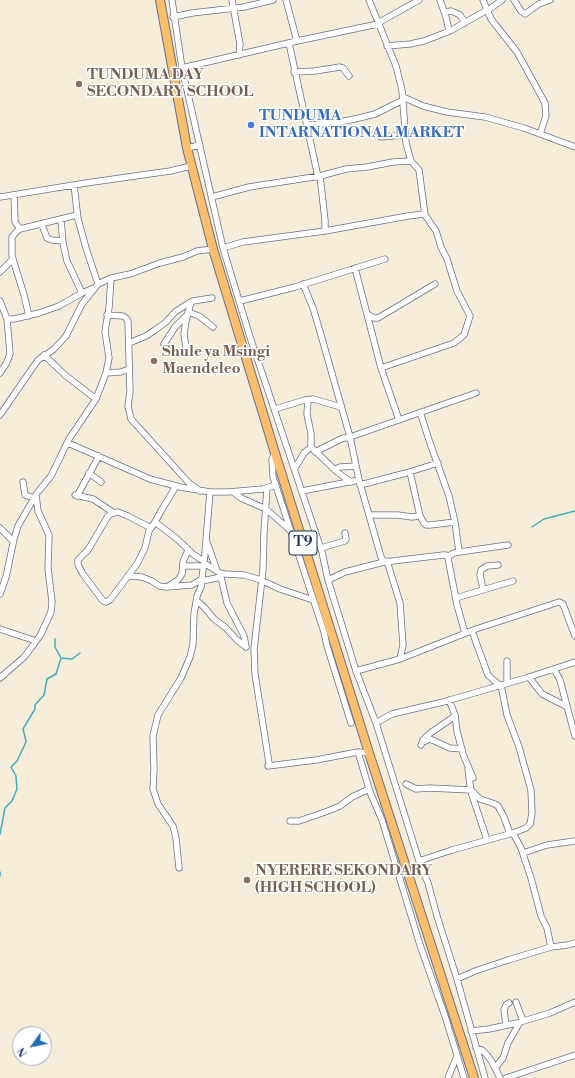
<!DOCTYPE html>
<html>
<head>
<meta charset="utf-8">
<style>
	body { margin:0 }
	#map { position:relative; width:575px; height:1078px; overflow:hidden; background:#f5ecd9; font-family:"Libre Bodoni",serif }
	canvas { display:block }
	.north { position:absolute; left:12px; top:1026px; width:40px; height:40px; box-sizing:border-box; background:#fff; border:1px solid #a4acbf; border-radius:50%; rotate:237deg; font-size:11px; font-weight:700; line-height:16px; text-align:center; color:#1b2f5e }
	.north::after { content:''; display:block; margin:auto; width:14px; height:18px; background:#1f6fb2; clip-path:polygon(50% 0,100% 100%,50% 72%,0 100%) }
</style>
</head>
<body>
<div id="map">
<canvas width="575" height="1078"></canvas>
<div class="north">N</div>
</div>
<script>
const c = document.querySelector('canvas').getContext('2d');
c.lineJoin = 'round';
function shape(rows) {
  const path = new Path2D();
  for (const r of rows) {
    path.moveTo(r[0], r[1]);
    for (let i = 2; i < r.length; i += 2) path.lineTo(r[i], r[i + 1]);
  }
  return path;
}
function trace(path, color, width, dash) {
  c.strokeStyle = color;
  c.lineWidth = width;
  c.lineCap = dash ? 'butt' : 'round';
  c.setLineDash(dash || []);
  c.stroke(path);
}
function label(font, color, halo, rows, align = 'center') {
  c.font = font + ' "Libre Bodoni",serif';
  c.lineWidth = 3;
  c.setLineDash([]);
  c.textBaseline = 'middle';
  c.strokeStyle = halo;
  c.fillStyle = color;
  for (const [text, x, y, turn = 0] of rows) {
    c.save();
    c.translate(x, y);
    c.rotate((+turn || 0) * Math.PI / 180);
    c.textAlign = isNaN(turn) ? turn : align;
    if (halo) c.strokeText(text, 0, 0);
    c.fillText(text, 0, 0);
    c.restore();
  }
}
trace(shape([
	[532,527,544,519,575,511],
	[55,639,55,647,61,658,72,659,80,653],
	[0,834,5,808,12,801,17,789,16,776,11,767,17,761,25,744,26,741,23,729,35,709,35,705,44,695,47,679,56,674,61,658],
	[0,872,0,876]
]), '#40afbb', 1.5);
const minor = shape([
	[172,0,182,68,223,248,250,337,322,552,328,580,356,671,376,723,419,861,428,883,437,916,457,979,485,1078],
	[232,0,240,44,239,55],
	[286,0,297,41],
	[369,0,396,66,402,90,406,143,411,161,419,170,425,215,436,231,441,247,447,259,457,291,470,316,464,335,454,343,381,368],
	[440,0,446,17,449,31],
	[483,0,491,19,517,52,545,103,546,116,540,134],
	[514,0,521,11,525,14,539,4,550,0],
	[487,11,502,0],
	[444,12,451,11,456,13,460,15,465,23],
	[173,17,192,13,244,7,273,0],
	[378,23,419,0],
	[289,43,318,177],
	[387,46,410,44,424,41,450,31,487,10],
	[182,68,297,41,378,24],
	[294,72,315,71,340,67,343,68,349,76],
	[403,97,423,106,447,112,485,117,524,128,575,147],
	[307,125,335,123,359,118,375,114,403,100],
	[381,137,405,135],
	[187,148,200,145],
	[320,176,325,220,325,231],
	[74,185,78,219,86,248,98,284],
	[14,195,15,222,20,229],
	[0,197,86,183,170,171,191,166],
	[212,197,249,187,320,176,346,169,367,167,393,162,411,161],
	[61,220,63,243,67,261,82,293],
	[42,225,47,238,52,240,63,241],
	[223,248,243,242,325,231,408,216,424,214],
	[355,268,381,368,399,420],
	[0,272,13,259],
	[303,284,313,308,319,328,350,437,359,480,381,557,384,562],
	[0,301,7,319,10,354,6,364,0,373],
	[240,301,295,287,385,259],
	[188,312,199,316,213,327],
	[367,314,374,318,378,318,435,284],
	[107,315,123,316,126,318,128,321,130,392,128,406,131,419,189,483,200,491],
	[29,316,24,295,12,256,12,237,17,231,20,229,77,215],
	[7,319,14,319,39,313,59,306,82,293,94,288],
	[129,343,146,336,155,330,165,323,175,312,189,303,193,301,212,298],
	[164,344,175,327,187,315],
	[186,348,184,334,186,321,191,302],
	[44,355,65,375,96,399],
	[106,373,121,372,129,369],
	[275,409,305,400,313,399,341,407],
	[420,412,430,443,449,496,455,522,459,552],
	[0,415,38,360,54,349,66,336,82,304,98,284,111,278,130,274,160,263,183,257,197,251,213,249],
	[350,437,476,393],
	[68,443,150,479,180,487,210,492,228,492,263,489,276,485],
	[311,447,337,472,351,482],
	[315,452,343,438,350,438],
	[275,453,272,459,273,477,324,632,327,646,351,723],
	[295,468,304,453,311,447,311,434,307,414,308,400],
	[335,469,340,467,356,466],
	[410,472,420,516,424,523,426,525,430,525,455,522],
	[89,473,101,482],
	[23,482,25,495,34,498],
	[360,485,406,473,438,463],
	[267,488,264,532,263,570,254,649,255,674,269,763],
	[302,491,359,480],
	[233,492,241,498,266,509],
	[75,495,93,499,114,513],
	[77,496,99,456],
	[266,509,292,532],
	[369,515,398,515,412,517,420,516],
	[155,522,176,538,193,554,200,559,204,560],
	[0,528,13,541],
	[151,528,128,516,118,512,112,513,108,516,88,550,78,560,78,565,83,574,103,601,106,602,110,600,137,564,145,548,149,531,155,522,161,511,176,486],
	[207,542,217,571],
	[321,548,345,541,346,539,345,533],
	[447,557,454,553,459,552,508,545],
	[387,561,400,603,403,645,400,659],
	[204,563,220,573,225,574,244,575,261,580,280,589,313,600],
	[183,566,203,566],
	[220,573,227,603,244,636,246,647],
	[128,576,142,577,152,581,159,586,166,587,192,585,202,579],
	[328,580,345,572,384,562,443,555,446,555,448,558,457,605,465,633],
	[202,581,221,577],
	[167,587,178,580,182,574,183,562,188,550],
	[483,589,480,575,481,570,487,566,498,565],
	[0,594,6,577,14,539,18,526,37,493,51,476,69,439,96,399,106,373,109,358,105,331,109,308,111,278],
	[456,598,513,581],
	[197,601,204,607,214,619,225,627,237,640,246,647],
	[0,629,36,641],
	[472,631,488,675,499,685],
	[554,669,560,680,575,736],
	[356,671,400,659,476,629,559,602,563,604,575,636],
	[529,677,542,694,566,706],
	[0,678,23,658,32,647,41,634,51,612,52,602,48,568,49,535,38,511,36,495],
	[507,683,507,661],
	[449,700,455,715,457,731,463,754,473,778],
	[376,723,392,714,443,702,526,678,575,662],
	[423,742,430,739,450,748,462,749],
	[421,745,423,740,429,734,455,716],
	[358,752,370,792,382,820,420,945,445,1016,464,1078],
	[268,766,316,760,358,752,369,753],
	[468,769,471,792,487,840],
	[406,784,416,789,429,788,471,790,480,799,495,804,498,806,504,817,510,834],
	[290,821,299,821,328,811,340,806,352,797,369,789],
	[513,833,521,848,531,878,541,916,547,928,551,947],
	[523,853,547,845,575,841],
	[419,861,452,850,513,833,526,828,530,824,532,813,531,790,519,747,507,715,501,685],
	[179,868,176,838,173,826,158,804,153,789,154,769,153,736,158,715,181,678,190,657,193,644,194,614,197,596,201,587,205,553,210,492],
	[457,979,475,971,508,960,551,947,568,945,575,943],
	[516,1002,523,1021],
	[506,1025,504,1010,506,1005,509,1003],
	[471,1031,489,1029,517,1023,550,1013,575,1002],
	[476,1048,482,1050,487,1055,492,1062,500,1078],
	[495,1068,503,1058,508,1043,520,1022],
	[448,1078,457,1056],
	[506,1078,575,1055]
]);
const highway = shape([
	[160,0,187,148,213,249,275,453,369,753,474,1078]
]);
trace(minor, '#677189', 7);
trace(highway, '#677189', 10);
trace(minor, '#fff', 5.5);
trace(highway, '#fabe6d', 8);
for (const [x, y, r, color] of [
	[79,84,4,"#8d6e63"],
	[251,125,4,"#3f7fe0"],
	[154,361,4,"#8d6e63"],
	[247,880,4,"#8d6e63"]
]) {
  const dot = new Path2D();
  dot.arc(x, y, r, 0, 2 * Math.PI);
  c.fillStyle = color;
  c.fill(dot);
  trace(dot, '#fff', 1.5);
}
for (const [x, y, w] of [
	[303,543,28]
]) {
  const box = new Path2D();
  box.roundRect(x - w / 2, y - 12, w, 24, 3);
  c.fillStyle = '#fff';
  c.fill(box);
  trace(box, '#1b2f5e', 1);
}
label('bold 14px', '#1b2f5e', null, [
	["T9",303,543]
]);
label('bold 15px', '#785e54', '#fff', [
	["TUNDUMA DAY",87,75],
	["SECONDARY SCHOOL",87,92],
	["Shule ya Msingi",162,352],
	["Maendeleo",162,369],
	["NYERERE SEKONDARY",255,871],
	["(HIGH SCHOOL)",255,888]
], 'left');
label('bold 15px', '#366cbe', '#fff', [
	["TUNDUMA",259,116],
	["INTARNATIONAL MARKET",259,133]
], 'left');
</script>
</body>
</html>
